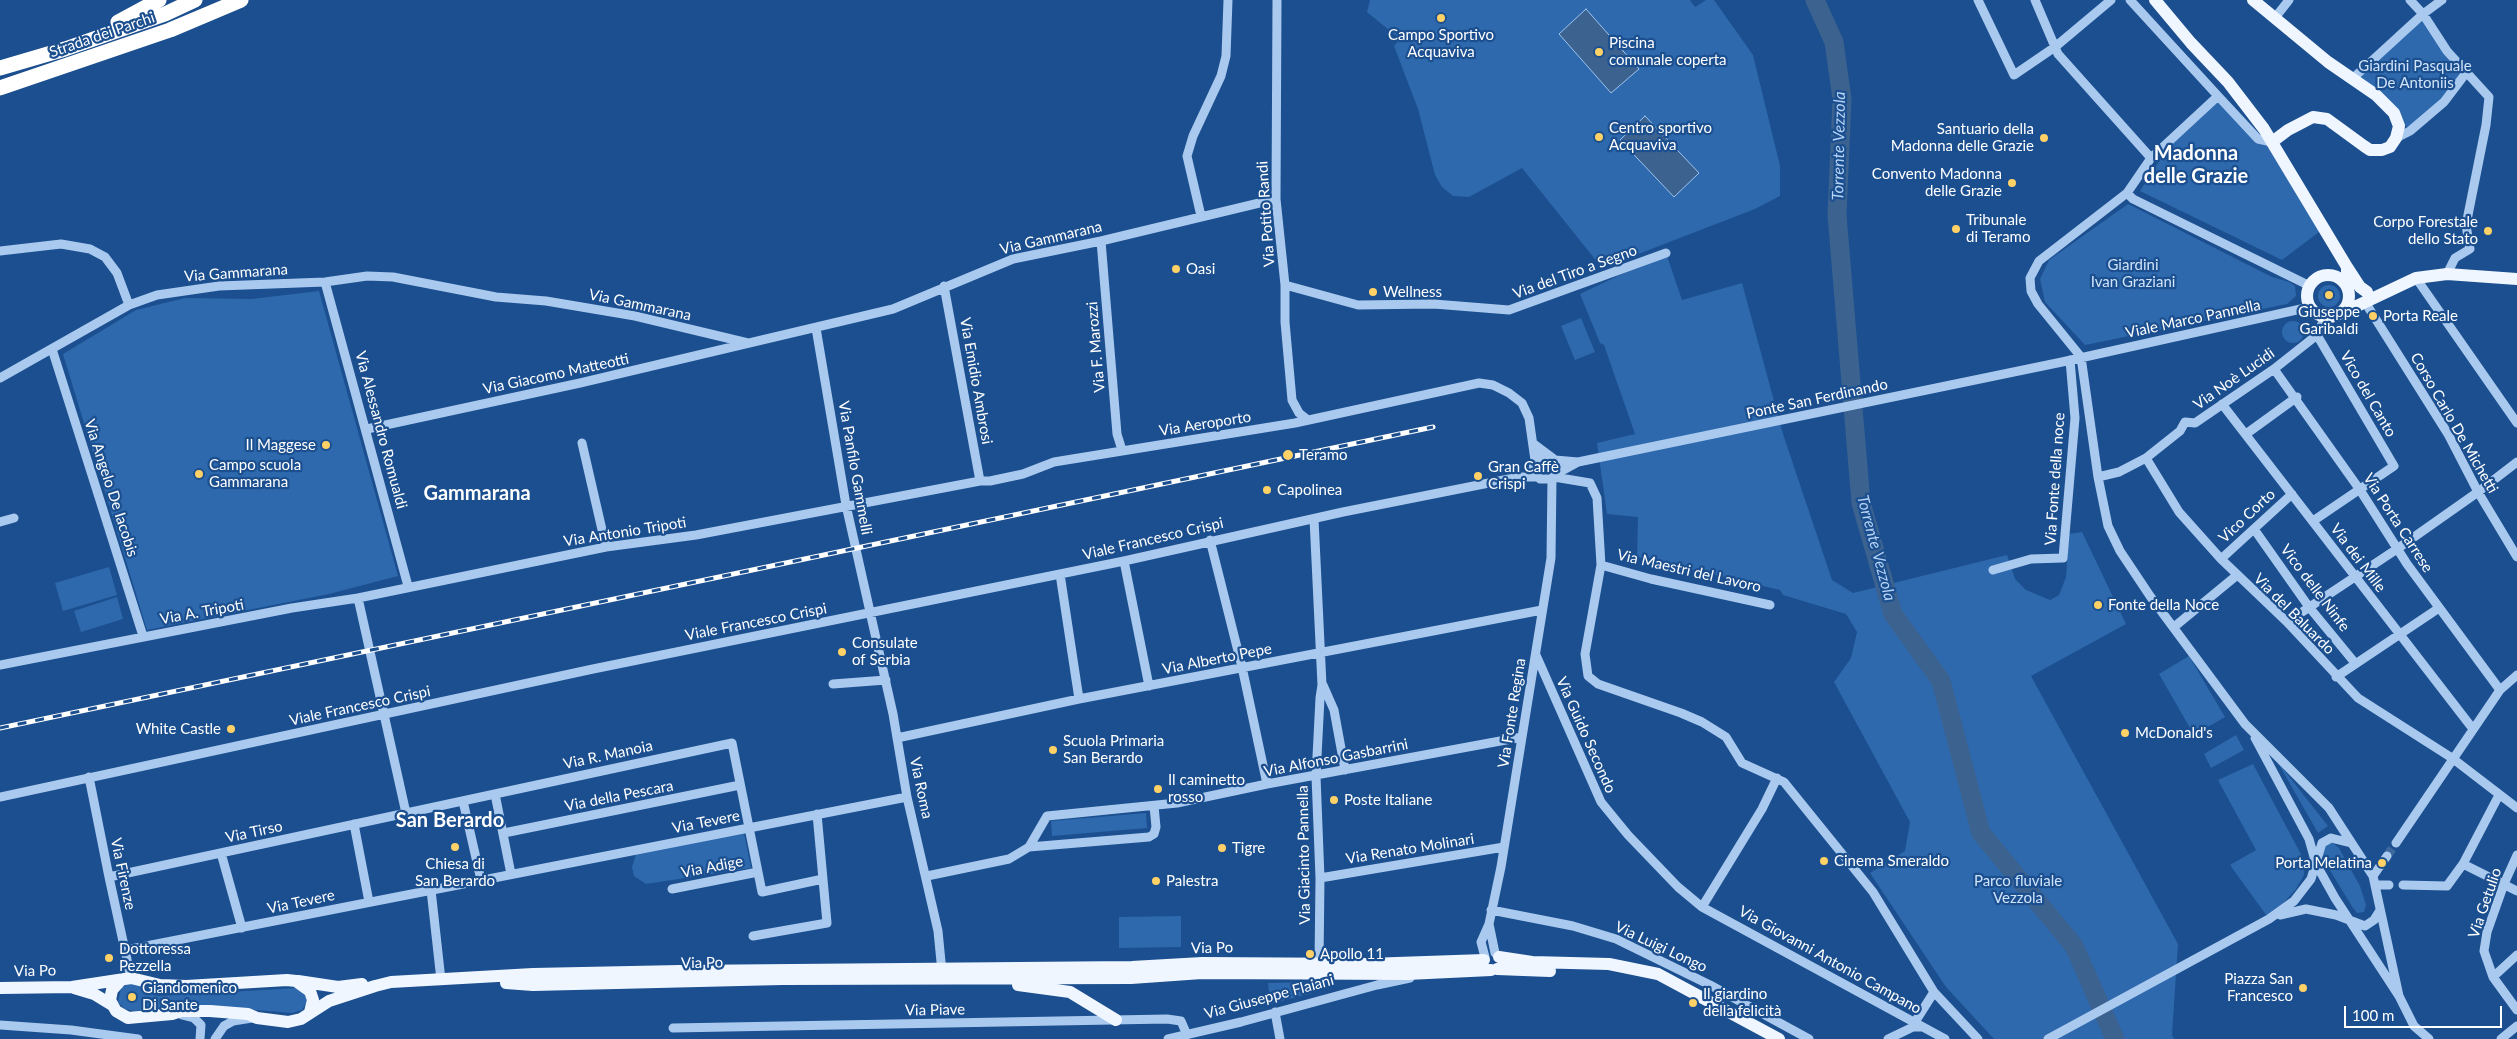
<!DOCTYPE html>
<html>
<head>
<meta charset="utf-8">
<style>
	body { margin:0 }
	#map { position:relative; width:2517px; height:1039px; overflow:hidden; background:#1b4f8f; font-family:Lato,sans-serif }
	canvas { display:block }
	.scale { position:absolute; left:2344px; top:1006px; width:158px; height:22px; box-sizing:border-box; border:2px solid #fff; border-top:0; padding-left:6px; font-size:15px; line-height:18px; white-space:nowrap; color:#fff; -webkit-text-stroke:4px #1b4f8f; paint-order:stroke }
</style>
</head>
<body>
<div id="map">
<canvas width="2517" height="1039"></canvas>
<div class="scale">100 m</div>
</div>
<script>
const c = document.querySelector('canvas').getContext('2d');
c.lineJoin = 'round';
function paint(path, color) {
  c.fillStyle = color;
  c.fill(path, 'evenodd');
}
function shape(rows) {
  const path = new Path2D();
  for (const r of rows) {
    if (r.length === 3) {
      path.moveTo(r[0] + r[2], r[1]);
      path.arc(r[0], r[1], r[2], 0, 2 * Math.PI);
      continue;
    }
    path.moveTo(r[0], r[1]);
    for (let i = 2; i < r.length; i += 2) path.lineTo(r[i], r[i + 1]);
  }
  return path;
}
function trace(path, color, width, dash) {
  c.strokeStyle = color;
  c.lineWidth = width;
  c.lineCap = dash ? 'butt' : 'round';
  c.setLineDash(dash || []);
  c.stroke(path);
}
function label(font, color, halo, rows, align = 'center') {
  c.font = font + ' Lato,sans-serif';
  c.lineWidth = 4.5;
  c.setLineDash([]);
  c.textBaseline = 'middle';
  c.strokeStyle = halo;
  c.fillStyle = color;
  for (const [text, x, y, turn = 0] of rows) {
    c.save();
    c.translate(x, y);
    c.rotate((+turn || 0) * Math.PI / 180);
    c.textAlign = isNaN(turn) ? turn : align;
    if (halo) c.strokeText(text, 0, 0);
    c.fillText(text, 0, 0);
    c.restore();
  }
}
paint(shape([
	[1370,0,1690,0,1695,7,1706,0,1714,0,1753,55,1780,166,1780,196,1755,209,1602,268,1522,168,1469,197,1453,196,1442,187,1435,175,1418,109,1394,46,1400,39,1367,12],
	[2423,14,2466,73,2457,86,2410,131,2386,105,2352,79],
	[2218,96,2258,139,2272,142,2323,229,2282,260,2140,191,2161,158,2157,153],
	[2128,204,2272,277,2289,282,2295,286,2296,296,2287,304,2085,345,2045,302,2040,279,2049,260],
	[1666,253,1682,300,1742,283,1783,434,1832,580,1853,593,2007,555,2015,579,2026,590,2050,600,2059,595,2066,577,2069,534,2082,532,2126,624,2031,676,2178,944,2172,1035,2174,1039,1994,1039,1946,987,1870,873,1905,851,1910,822,1834,682,1851,658,1857,632,1846,614,1783,595,1780,590,1637,557,1638,517,1607,514,1597,443,1635,434,1604,345,1600,343,1580,294],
	[2329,296,11],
	[319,291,398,576,329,594,147,630,63,354,136,310,185,298,252,299],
	[1581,318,1595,352,1575,360,1561,326],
	[2293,332,11],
	[109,567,117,595,63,611,55,583],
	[117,597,123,619,81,632,74,611],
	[2189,656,2225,717,2194,735,2159,674],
	[2236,735,2244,750,2211,768,2204,754],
	[2277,761,2328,826,2318,833],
	[2253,764,2303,858,2304,875,2296,889,2269,919,2230,865,2256,850,2218,780],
	[1146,813,1147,828,1052,836,1051,821],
	[744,833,751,868,646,884,634,876,632,867,636,854],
	[2333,843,2339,848,2360,886,2366,905,2364,912,2357,913,2353,908,2323,859,2323,851,2326,844],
	[1181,916,1181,947,1119,948,1119,917],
	[1312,982,1312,993,1270,1004,1268,983],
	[129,983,143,987,147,992,158,996,298,988,305,993,308,1000,302,1010,292,1013,220,1007,185,1006,134,1011,125,1009,118,1002,121,988]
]), '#2e69ad');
const water = shape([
	[1586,9,1639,69,1611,93,1559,34,1586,9],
	[1645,116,1699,173,1674,197,1620,140,1645,116]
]);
paint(water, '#3c6290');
trace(water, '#9cc4f0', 1);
trace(shape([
	[1815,0,1834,42,1842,99,1837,215,1861,503,1893,614,1941,681,1981,833,2074,946,2115,1039]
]), '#3c6290', 19);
trace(shape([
	[2387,856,2396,843]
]), '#3d69a0', 9, [9, 4.5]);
trace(shape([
	[1277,0,1276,199,1285,285,1285,322,1292,400,1299,413,1308,420],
	[1978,0,2014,75,2055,47,2111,0],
	[2035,0,2058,54,2151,158],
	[2130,0,2218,96,2151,158,2127,193,2039,261,2030,278,2031,291,2038,304,2081,357,2098,477,2108,526,2120,551,2150,596,2245,724,2329,808,2373,876,2399,996],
	[2410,0,2423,14,2447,51,2489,97,2486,125,2466,225,2470,249,2455,258,2447,274],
	[2274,19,2289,0],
	[2352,79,2423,14,2442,0],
	[2218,96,2258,139,2272,142],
	[2396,138,2410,131,2444,102,2466,73],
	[2127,193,2133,199,2310,286],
	[1201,216,1187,156,1193,136,1221,76,1226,56,1228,0],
	[1101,241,1117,434,1122,450],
	[0,251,61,244,90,249,105,257,117,273,129,305],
	[2416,278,2517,423],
	[325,282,408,586],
	[1285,285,1358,305,1434,304,1509,310,1666,253],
	[944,286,980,481],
	[2365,302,2448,434,2478,492,2517,557],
	[816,328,846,505,893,714,907,797,938,931,942,972],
	[52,349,143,636],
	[2274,369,2360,490,2407,564,2500,690],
	[0,378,129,305,157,295,219,286,325,282,367,276,393,277,496,297,546,301,635,316,748,343],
	[2222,404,2473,729],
	[367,429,580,383,893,309,1013,259,1101,241,1276,199],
	[2246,434,2297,397],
	[582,443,606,547],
	[1534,444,1554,459,1558,467,1556,474,1551,479,1540,479,1533,471,1534,462,1541,456,1550,456],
	[2146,458,2179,512,2221,559,2287,622,2358,698,2452,758,2517,808],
	[1555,460,1578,462],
	[1556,474,1578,462,2062,362,2310,307],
	[1554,477,1590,483,1597,498,1601,565,1585,654,1588,676,1598,684,1681,713,1702,722,1726,737,1742,763,1784,782,1873,892,1934,992,1978,1039],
	[2098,477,2119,472,2146,458,2180,431,2185,422,2195,423,2274,369,2317,335,2325,317],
	[1314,519,1322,685,1320,698,1316,776,1320,878,1319,964],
	[2313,521,2394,466,2317,335],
	[0,522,14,518],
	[2254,529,2309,607,2355,663],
	[1210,540,1242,667,1267,784],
	[2221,559,2292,494],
	[1124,561,1149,686],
	[1601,565,1651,579,1770,605],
	[1993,570,2031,559,2063,558,2075,418,2070,360],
	[1060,574,1079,699],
	[358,598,406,813],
	[2287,622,2397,549,2478,492,2517,462],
	[2174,627,2236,576],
	[1536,655,1601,802,1628,835,1678,887,1702,907,1945,1039],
	[0,665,292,608,358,598,606,547,696,535,980,481,990,481,1023,474,1054,462,1295,423,1479,383,1493,385,1509,393,1522,403,1529,418,1535,460],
	[2336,677,2439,608],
	[833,684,886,680],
	[1323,685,1334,710,1345,770],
	[897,738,1079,699,1542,610],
	[2255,738,2309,839,2316,864,2335,898,2399,996,2414,1026,2429,1039],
	[89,777,109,877,131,978],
	[495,794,511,874],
	[0,797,593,669,1124,561,1343,512,1519,477,1536,477],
	[463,801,481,880],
	[354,824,369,902],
	[504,833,740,785],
	[2396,843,2500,690,2517,675],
	[1029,847,1149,837,1154,834,1156,827,1154,806],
	[221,853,242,928],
	[2517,855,2504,884,2487,932,2484,951,2493,977,2517,1010],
	[2463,864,2517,891],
	[927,876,1009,859,1029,847,1047,816,1177,803,1267,784,1522,737],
	[2373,876,2387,856],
	[109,877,732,743,762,892,823,879],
	[1320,878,1504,847],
	[2375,885,2389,885],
	[2403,885,2447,886,2463,864,2499,795],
	[672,889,758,872],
	[431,890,441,980],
	[1702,907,1762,809,1777,778],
	[1491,910,1573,926,1616,939,1710,985,1809,1039],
	[2280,915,2306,909,2336,915,2365,926,2374,920,2379,912],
	[1489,924,1495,953],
	[753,936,827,923,817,814],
	[126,950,907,797],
	[1485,957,1481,942,1489,924,1501,867,1551,558,1552,478],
	[2493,977,2517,955],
	[1275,1012,1280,1039],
	[182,1015,194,1018,201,1025,200,1039],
	[1915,1022,1934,992],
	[0,1025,71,1030,138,1039],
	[673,1028,1167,1019,1181,1021,1187,1035],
	[215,1039,224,1026,233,1021,252,1018],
	[1168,1039,1241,1022,1377,985,1410,978],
	[1888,1039,1913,1027,1923,1027],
	[2048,1039,2269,919,2294,901,2311,879,2322,843,2331,838,2351,843],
	[2501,1039,2517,1026]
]), '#a9c9ee', 9);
trace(shape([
	[2155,0,2191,43,2228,82,2264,129,2347,267,2347,286],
	[2253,0,2328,62,2376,95,2394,113,2399,126,2396,138,2390,147,2382,150,2370,150,2364,146,2327,119,2313,117,2288,130,2272,142],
	[2347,267,2360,287,2367,292],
	[2328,296,21],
	[2342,313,2416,278,2447,274,2517,279],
	[1499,957,1532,962,1609,964,1658,974,1779,1039],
	[1497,969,1550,971],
	[121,980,112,990,110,1000,116,1011,128,1018,172,1014,181,1011,210,1011,248,1014,257,1018,288,1022,301,1019,329,1001,375,986,391,982,533,974,680,971,1132,967,1202,963,1368,964,1484,960],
	[298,981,338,987,362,984],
	[506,983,533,985,782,979,1131,978,1202,973,1407,974,1491,970],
	[1018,985,1070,992,1116,1020],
	[0,988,72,987,131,978,160,985,186,986,287,980,296,981,310,991,313,1000,310,1012],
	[74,988,94,994,112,1005]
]), '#f0f6ff', 12);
trace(shape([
	[118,22,159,0],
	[0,68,65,49,165,14,195,0],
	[0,88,170,30,241,0]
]), '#fff', 15);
const rail = shape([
	[0,728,1433,427]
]);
trace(rail, '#fff', 5);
trace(rail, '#1b4f8f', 3, [9]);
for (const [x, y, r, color] of [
	[1441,18,5,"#ffd166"],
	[1599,52,5,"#ffd166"],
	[1599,137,5,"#ffd166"],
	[2044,138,5,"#ffd166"],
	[2012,183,5,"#ffd166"],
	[1956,229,5,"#ffd166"],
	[2488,231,5,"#ffd166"],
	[1176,269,5,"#ffd166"],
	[1373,292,5,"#ffd166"],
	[2329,295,5,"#ffd166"],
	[2373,316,5,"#ffd166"],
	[326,445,5,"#ffd166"],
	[1288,455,6,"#ffd166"],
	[199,474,5,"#ffd166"],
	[1478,476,5,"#ffd166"],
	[1267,490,5,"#ffd166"],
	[2098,605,5,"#ffd166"],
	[842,652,5,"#ffd166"],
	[231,729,5,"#ffd166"],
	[2125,733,5,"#ffd166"],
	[1053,750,5,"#ffd166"],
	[1158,789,5,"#ffd166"],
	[1334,800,5,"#ffd166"],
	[455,847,5,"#ffd166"],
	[1222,848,5,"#ffd166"],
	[1824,861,5,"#ffd166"],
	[2382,863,5,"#ffd166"],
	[1156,881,5,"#ffd166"],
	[1310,954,5,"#ffd166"],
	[109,958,5,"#ffd166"],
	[2303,988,5,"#ffd166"],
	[132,997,5,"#ffd166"],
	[1693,1003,5,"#ffd166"]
]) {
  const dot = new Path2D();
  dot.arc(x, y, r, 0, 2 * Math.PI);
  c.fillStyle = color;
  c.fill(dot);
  trace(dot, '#1b4f8f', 2);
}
label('15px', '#fff', '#1b4f8f', [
	["Strada dei Parchi",102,35,-19],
	["Via Potito Randi",1266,214,-94],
	["Via Gammarana",1051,238,-13],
	["Via del Tiro a Segno",1575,272,-20],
	["Via Gammarana",236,273,-4],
	["Via Gammarana",640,305,12],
	["Viale Marco Pannella",2193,319,-12],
	["Via F. Marozzi",1096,347,-95],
	["Via Giacomo Matteotti",556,374,-12],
	["Via Noè Lucidi",2234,379,-35],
	["Via Emidio Ambrosi",976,381,80],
	["Vico del Canto",2368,394,60],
	["Ponte San Ferdinando",1817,399,-12],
	["Corso Carlo De Michetti",2454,423,60],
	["Via Aeroporto",1205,424,-9],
	["Via Alessandro Romualdi",381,430,75],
	["Via Panfilo Gammelli",855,468,80],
	["Via Fonte della noce",2055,479,-86],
	["Via Angelo De Iacobis",111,488,72],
	["Vico Corto",2247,516,-43],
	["Via Porta Carrese",2398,523,57],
	["Via Antonio Tripoti",625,532,-9],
	["Viale Francesco Crispi",1153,539,-13],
	["Via dei Mille",2358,558,53],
	["Via Maestri del Lavoro",1689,571,13],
	["Vico delle Ninfe",2315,588,53],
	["Via A. Tripoti",202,612,-10],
	["Via del Baluardo",2294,614,45],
	["Viale Francesco Crispi",756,622,-11],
	["Via Alberto Pepe",1217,659,-11],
	["Viale Francesco Crispi",360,706,-12],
	["Via Fonte Regina",1512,713,-81],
	["Via Guido Secondo",1586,735,66],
	["Via R. Manoia",608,755,-12],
	["Via Alfonso Gasbarrini",1336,758,-11],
	["Via Roma",921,788,78],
	["Via della Pescara",619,796,-11],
	["Via Tevere",706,822,-11],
	["Via Tirso",254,832,-12],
	["Via Renato Molinari",1410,849,-9],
	["Via Giacinto Pannella",1304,855,-91],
	["Via Adige",712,867,-11],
	["Via Firenze",123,874,78],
	["Via Tevere",301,902,-12],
	["Via Getulio",2485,903,-71],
	["Via Luigi Longo",1661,947,25],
	["Via Po",1212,948,-1],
	["Via Giovanni Antonio Campano",1830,960,29],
	["Via Po",702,963,-1],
	["Via Po",35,971,-1],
	["Via Giuseppe Flaiani",1269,997,-15],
	["Via Piave",935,1010,-1]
]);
label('15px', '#fff', '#1b4f8f', [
	["Campo Sportivo",1441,35,"center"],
	["Acquaviva",1441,52,"center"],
	["Piscina",1609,43],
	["comunale coperta",1609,60],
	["Centro sportivo",1609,128],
	["Acquaviva",1609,145],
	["Santuario della",2034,129,"right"],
	["Madonna delle Grazie",2034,146,"right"],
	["Convento Madonna",2002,174,"right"],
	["delle Grazie",2002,191,"right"],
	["Tribunale",1966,220],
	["di Teramo",1966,237],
	["Corpo Forestale",2478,222,"right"],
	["dello Stato",2478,239,"right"],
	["Oasi",1186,269],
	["Wellness",1383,292],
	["Giuseppe",2329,312,"center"],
	["Garibaldi",2329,329,"center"],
	["Porta Reale",2383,316],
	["Il Maggese",316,445,"right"],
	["Teramo",1299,455],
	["Campo scuola",209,465],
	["Gammarana",209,482],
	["Gran Caffè",1488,467],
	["Crispi",1488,484],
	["Capolinea",1277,490],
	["Fonte della Noce",2108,605],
	["Consulate",852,643],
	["of Serbia",852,660],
	["White Castle",221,729,"right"],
	["McDonald's",2135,733],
	["Scuola Primaria",1063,741],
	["San Berardo",1063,758],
	["Il caminetto",1168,780],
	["rosso",1168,797],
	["Poste Italiane",1344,800],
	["Tigre",1232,848],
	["Cinema Smeraldo",1834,861],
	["Porta Melatina",2372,863,"right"],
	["Chiesa di",455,864,"center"],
	["San Berardo",455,881,"center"],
	["Palestra",1166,881],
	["Dottoressa",119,949],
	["Pezzella",119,966],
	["Apollo 11",1320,954],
	["Piazza San",2293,979,"right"],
	["Francesco",2293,996,"right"],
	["Giandomenico",142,988],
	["Di Sante",142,1005],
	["Il giardino",1703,994],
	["della felicità",1703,1011]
], 'left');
label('15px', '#cfe3fa', '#1b4f8f', [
	["Giardini Pasquale",2415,66],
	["De Antoniis",2415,83],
	["Giardini",2133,265],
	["Ivan Graziani",2133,282],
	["Parco fluviale",2018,881],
	["Vezzola",2018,898]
]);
label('italic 16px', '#b5d3f5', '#1b4f8f', [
	["Torrente Vezzola",1839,146,-89],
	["Torrente Vezzola",1876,548,75]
]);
label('bold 20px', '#fff', '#1b4f8f', [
	["Madonna",2196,154],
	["delle Grazie",2196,177],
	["Gammarana",477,494],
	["San Berardo",450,821]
]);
</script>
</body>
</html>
